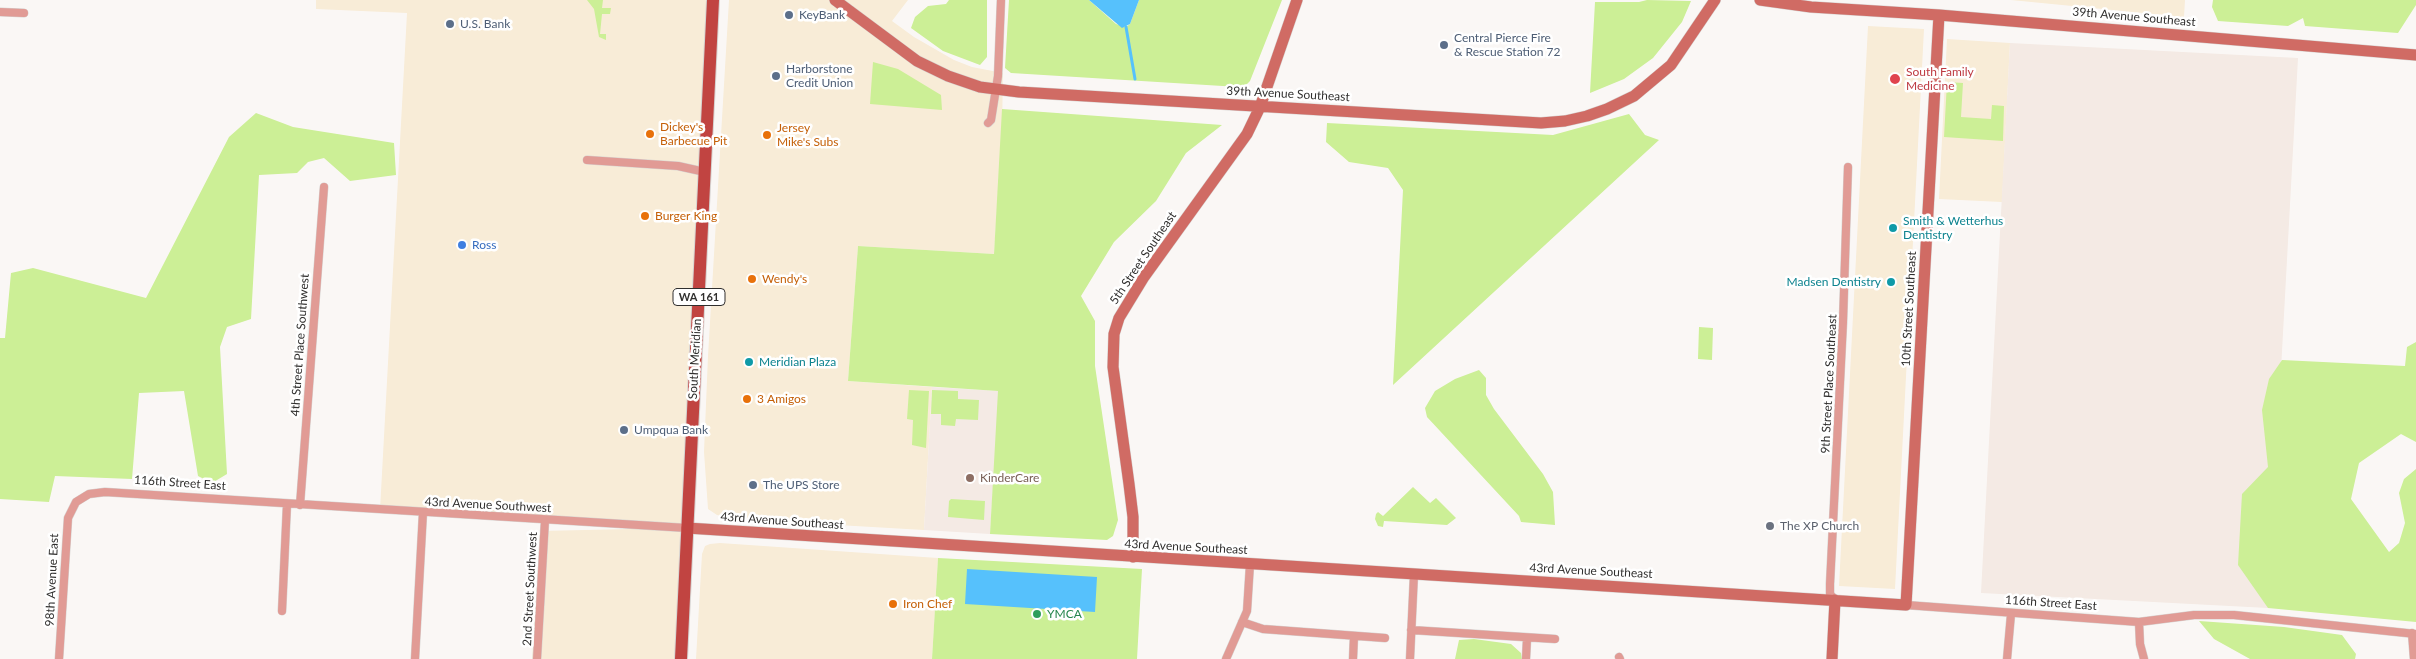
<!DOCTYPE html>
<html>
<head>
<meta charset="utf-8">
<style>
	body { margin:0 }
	canvas { display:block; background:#faf7f5 }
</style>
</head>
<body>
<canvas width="2416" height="659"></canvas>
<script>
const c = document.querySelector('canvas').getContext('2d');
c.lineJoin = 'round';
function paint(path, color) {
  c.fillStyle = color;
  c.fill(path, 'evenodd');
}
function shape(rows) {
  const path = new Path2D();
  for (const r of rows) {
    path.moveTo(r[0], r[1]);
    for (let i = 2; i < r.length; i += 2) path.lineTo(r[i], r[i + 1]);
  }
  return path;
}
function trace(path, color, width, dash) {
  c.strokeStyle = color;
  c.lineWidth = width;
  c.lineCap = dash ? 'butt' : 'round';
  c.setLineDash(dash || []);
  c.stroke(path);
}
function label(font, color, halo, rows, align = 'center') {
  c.font = font + ' Lato,sans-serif';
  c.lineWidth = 5;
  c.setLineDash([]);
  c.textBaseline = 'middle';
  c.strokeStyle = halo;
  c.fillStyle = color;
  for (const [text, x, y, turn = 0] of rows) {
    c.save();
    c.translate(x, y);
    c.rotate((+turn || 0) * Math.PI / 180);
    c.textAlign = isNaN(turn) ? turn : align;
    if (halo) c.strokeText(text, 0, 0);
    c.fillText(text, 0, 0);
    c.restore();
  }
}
paint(shape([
	[316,0,713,0,681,659,532,659,540,531,676,528,380,510,407,13,316,9],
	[729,0,908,0,892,21,914,37,954,60,972,67,1003,73,1002,129,994,254,858,246,848,381,932,387,924,530,734,519,717,515,708,509,704,452,708,356],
	[2011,0,2185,0,2184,17],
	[1868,26,1924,29,1895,589,1839,586],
	[1947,39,2010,43,2002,202,1939,199],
	[720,543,938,558,932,659,696,659,702,554,705,546,710,544]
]), '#f8ecd7');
paint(shape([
	[2010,43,2298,58,2268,608,1981,593],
	[932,387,999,391,990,534,924,530]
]), '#f4eae4');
paint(shape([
	[587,0,603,0,602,8,611,8,610,14,602,14,600,34,606,34,606,40,599,37,594,9],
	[949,0,987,0,987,57,980,65,943,51,911,28,915,17,928,6,946,4],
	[1009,0,1089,0,1116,24,1126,27,1130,24,1139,0,1282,0,1250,81,1245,86,1239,87,1011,73,1005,68],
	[1647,0,1691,1,1682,22,1653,58,1624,79,1590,93,1595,2,1639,2],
	[2213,0,2416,0,2416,5,2398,33,2305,26,2303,18,2288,26,2218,21,2212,7],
	[873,62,898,69,941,95,942,110,870,104],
	[1947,82,1963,83,1961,117,1991,119,1992,105,2004,106,2003,141,1944,137],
	[1002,109,1222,125,1186,153,1156,201,1114,242,1081,296,1095,321,1095,366,1118,520,1113,536,1107,540,990,534,998,391,848,381,858,246,994,254],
	[256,113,293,127,394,143,396,175,350,181,324,158,308,162,297,173,259,175,251,319,227,327,220,347,227,474,212,483,198,476,184,391,139,393,132,479,55,476,49,502,0,499,0,338,5,338,11,273,33,268,146,298,229,137],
	[1629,114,1645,135,1659,140,1393,385,1403,190,1388,168,1349,162,1326,142,1327,123,1553,135],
	[1699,327,1713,328,1712,360,1698,359],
	[2416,342,2416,442,2401,434,2359,463,2351,499,2389,552,2399,543,2405,523,2399,493,2404,479,2416,469,2416,622,2268,608,2238,565,2242,494,2268,467,2262,410,2269,379,2282,360,2405,366,2407,347],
	[1479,370,1486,378,1486,395,1494,409,1543,474,1553,492,1555,525,1521,522,1519,516,1427,417,1425,408,1435,391,1455,379],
	[909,390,929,391,926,448,912,445,913,420,907,419],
	[932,390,958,391,958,399,979,400,978,420,956,419,955,426,941,425,941,414,931,414],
	[1413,487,1430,503,1436,498,1456,518,1447,525,1384,521,1383,527,1378,526,1375,519,1376,514,1378,512,1383,516],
	[951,499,985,501,984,520,948,517,949,501],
	[938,558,1142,569,1137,659,932,659],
	[2199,621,2284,627,2342,635,2356,654,2355,659,2250,659,2214,639],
	[1474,639,1511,644,1521,653,1522,659,1455,659,1459,640]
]), '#ccef96');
paint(shape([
	[1089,0,1139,0,1130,24,1122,28],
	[967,569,1097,577,1095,612,965,604]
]), '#56c1fc');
trace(shape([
	[1126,27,1135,79]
]), '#56c1fc', 3);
const street = shape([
	[0,12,24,13],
	[988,123,991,120,998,76,1001,0],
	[587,160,678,166,705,172],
	[300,505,324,187],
	[1835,600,1830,594,1830,584,1843,322,1848,167],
	[1906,605,2139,622,2194,615,2234,615,2416,634],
	[282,611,287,504],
	[1242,622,1263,629,1385,638],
	[2139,622,2140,644,2144,659],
	[1411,630,1555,639],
	[2412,633,2414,659],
	[1619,657,1620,659],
	[59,659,68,518,76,502,89,494,105,492,687,528],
	[415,659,423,512],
	[537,659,545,520],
	[1226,659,1247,611,1250,564],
	[1353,659,1354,636],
	[1410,659,1414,574],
	[1526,659,1527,638],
	[2007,659,2011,614]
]);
const secondary = shape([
	[835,0,917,61,948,76,980,87,1019,92,1541,123,1565,121,1587,116,1607,109,1634,96,1671,65,1715,0],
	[1760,0,1811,7,1939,15,2416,55],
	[687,528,1906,605,1939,15],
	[1133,557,1133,517,1129,484,1113,367,1114,334,1119,318,1144,277,1247,134,1260,107,1297,0],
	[1832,659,1835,600]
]);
const primary = shape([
	[681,659,713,0]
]);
trace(street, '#d6d3d1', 9);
trace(secondary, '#d6d3d1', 12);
trace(primary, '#d6d3d1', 14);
trace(street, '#e19b95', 8);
trace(secondary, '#d06b64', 11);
trace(primary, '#c14441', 12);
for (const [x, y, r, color] of [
	[789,15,5,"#5c6f8a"],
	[450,24,5,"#5c6f8a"],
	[1444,45,5,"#5c6f8a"],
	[776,76,5,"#5c6f8a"],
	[1895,79,6,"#e0444e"],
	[650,134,5,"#e8710a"],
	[767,135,5,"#e8710a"],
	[645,216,5,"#e8710a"],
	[1893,228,5,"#0f9aa8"],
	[462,245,5,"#3f7fe0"],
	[752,279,5,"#e8710a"],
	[1891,282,5,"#0f9aa8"],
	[749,362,5,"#0f9aa8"],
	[747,399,5,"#e8710a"],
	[624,430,5,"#5c6f8a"],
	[970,478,5,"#8d6e63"],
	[753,485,5,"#5c6f8a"],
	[1770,526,5,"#6b7280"],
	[893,604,5,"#e8710a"],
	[1037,614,5,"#2e9e5b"]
]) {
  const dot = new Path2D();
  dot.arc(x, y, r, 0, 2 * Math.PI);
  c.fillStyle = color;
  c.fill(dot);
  trace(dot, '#fff', 2);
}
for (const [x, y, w] of [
	[699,297,52]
]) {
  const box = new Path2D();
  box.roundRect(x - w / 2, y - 8.5, w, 17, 4);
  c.fillStyle = '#fff';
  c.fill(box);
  trace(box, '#302f2e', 1);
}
label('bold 11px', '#302f2e', null, [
	["WA 161",699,297]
]);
label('12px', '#4e5e75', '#fff', [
	["KeyBank",799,15],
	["U.S. Bank",460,24],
	["Central Pierce Fire",1454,38],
	["& Rescue Station 72",1454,52],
	["Harborstone",786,69],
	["Credit Union",786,83],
	["Umpqua Bank",634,430],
	["The UPS Store",763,485]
], 'left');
label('12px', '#302f2e', '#fff', [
	["39th Avenue Southeast",2134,17,5],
	["39th Avenue Southeast",1288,94,3],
	["5th Street Southeast",1143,258,-56],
	["10th Street Southeast",1909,309,-87],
	["4th Street Place Southwest",300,345,-86],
	["South Meridian",695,359,-87],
	["9th Street Place Southeast",1829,384,-87],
	["116th Street East",180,483,4],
	["43rd Avenue Southwest",488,505,3],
	["43rd Avenue Southeast",782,521,4],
	["43rd Avenue Southeast",1186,547,3],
	["43rd Avenue Southeast",1591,571,3],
	["98th Avenue East",52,580,-87],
	["2nd Street Southwest",530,589,-87],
	["116th Street East",2051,603,4]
]);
label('12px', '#be3a42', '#fff', [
	["South Family",1906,72],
	["Medicine",1906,86]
], 'left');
label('12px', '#c56008', '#fff', [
	["Dickey's",660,127],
	["Barbecue Pit",660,141],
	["Jersey",777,128],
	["Mike's Subs",777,142],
	["Burger King",655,216],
	["Wendy's",762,279],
	["3 Amigos",757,399],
	["Iron Chef",903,604]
], 'left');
label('12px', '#0d838f', '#fff', [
	["Smith & Wetterhus",1903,221],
	["Dentistry",1903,235],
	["Madsen Dentistry",1881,282,"right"],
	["Meridian Plaza",759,362]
], 'left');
label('12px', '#366cbe', '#fff', [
	["Ross",472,245]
], 'left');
label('12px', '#785e54', '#fff', [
	["KinderCare",980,478]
], 'left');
label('12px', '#5b616d', '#fff', [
	["The XP Church",1780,526]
], 'left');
label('12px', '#27864d', '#fff', [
	["YMCA",1047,614]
], 'left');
</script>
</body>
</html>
